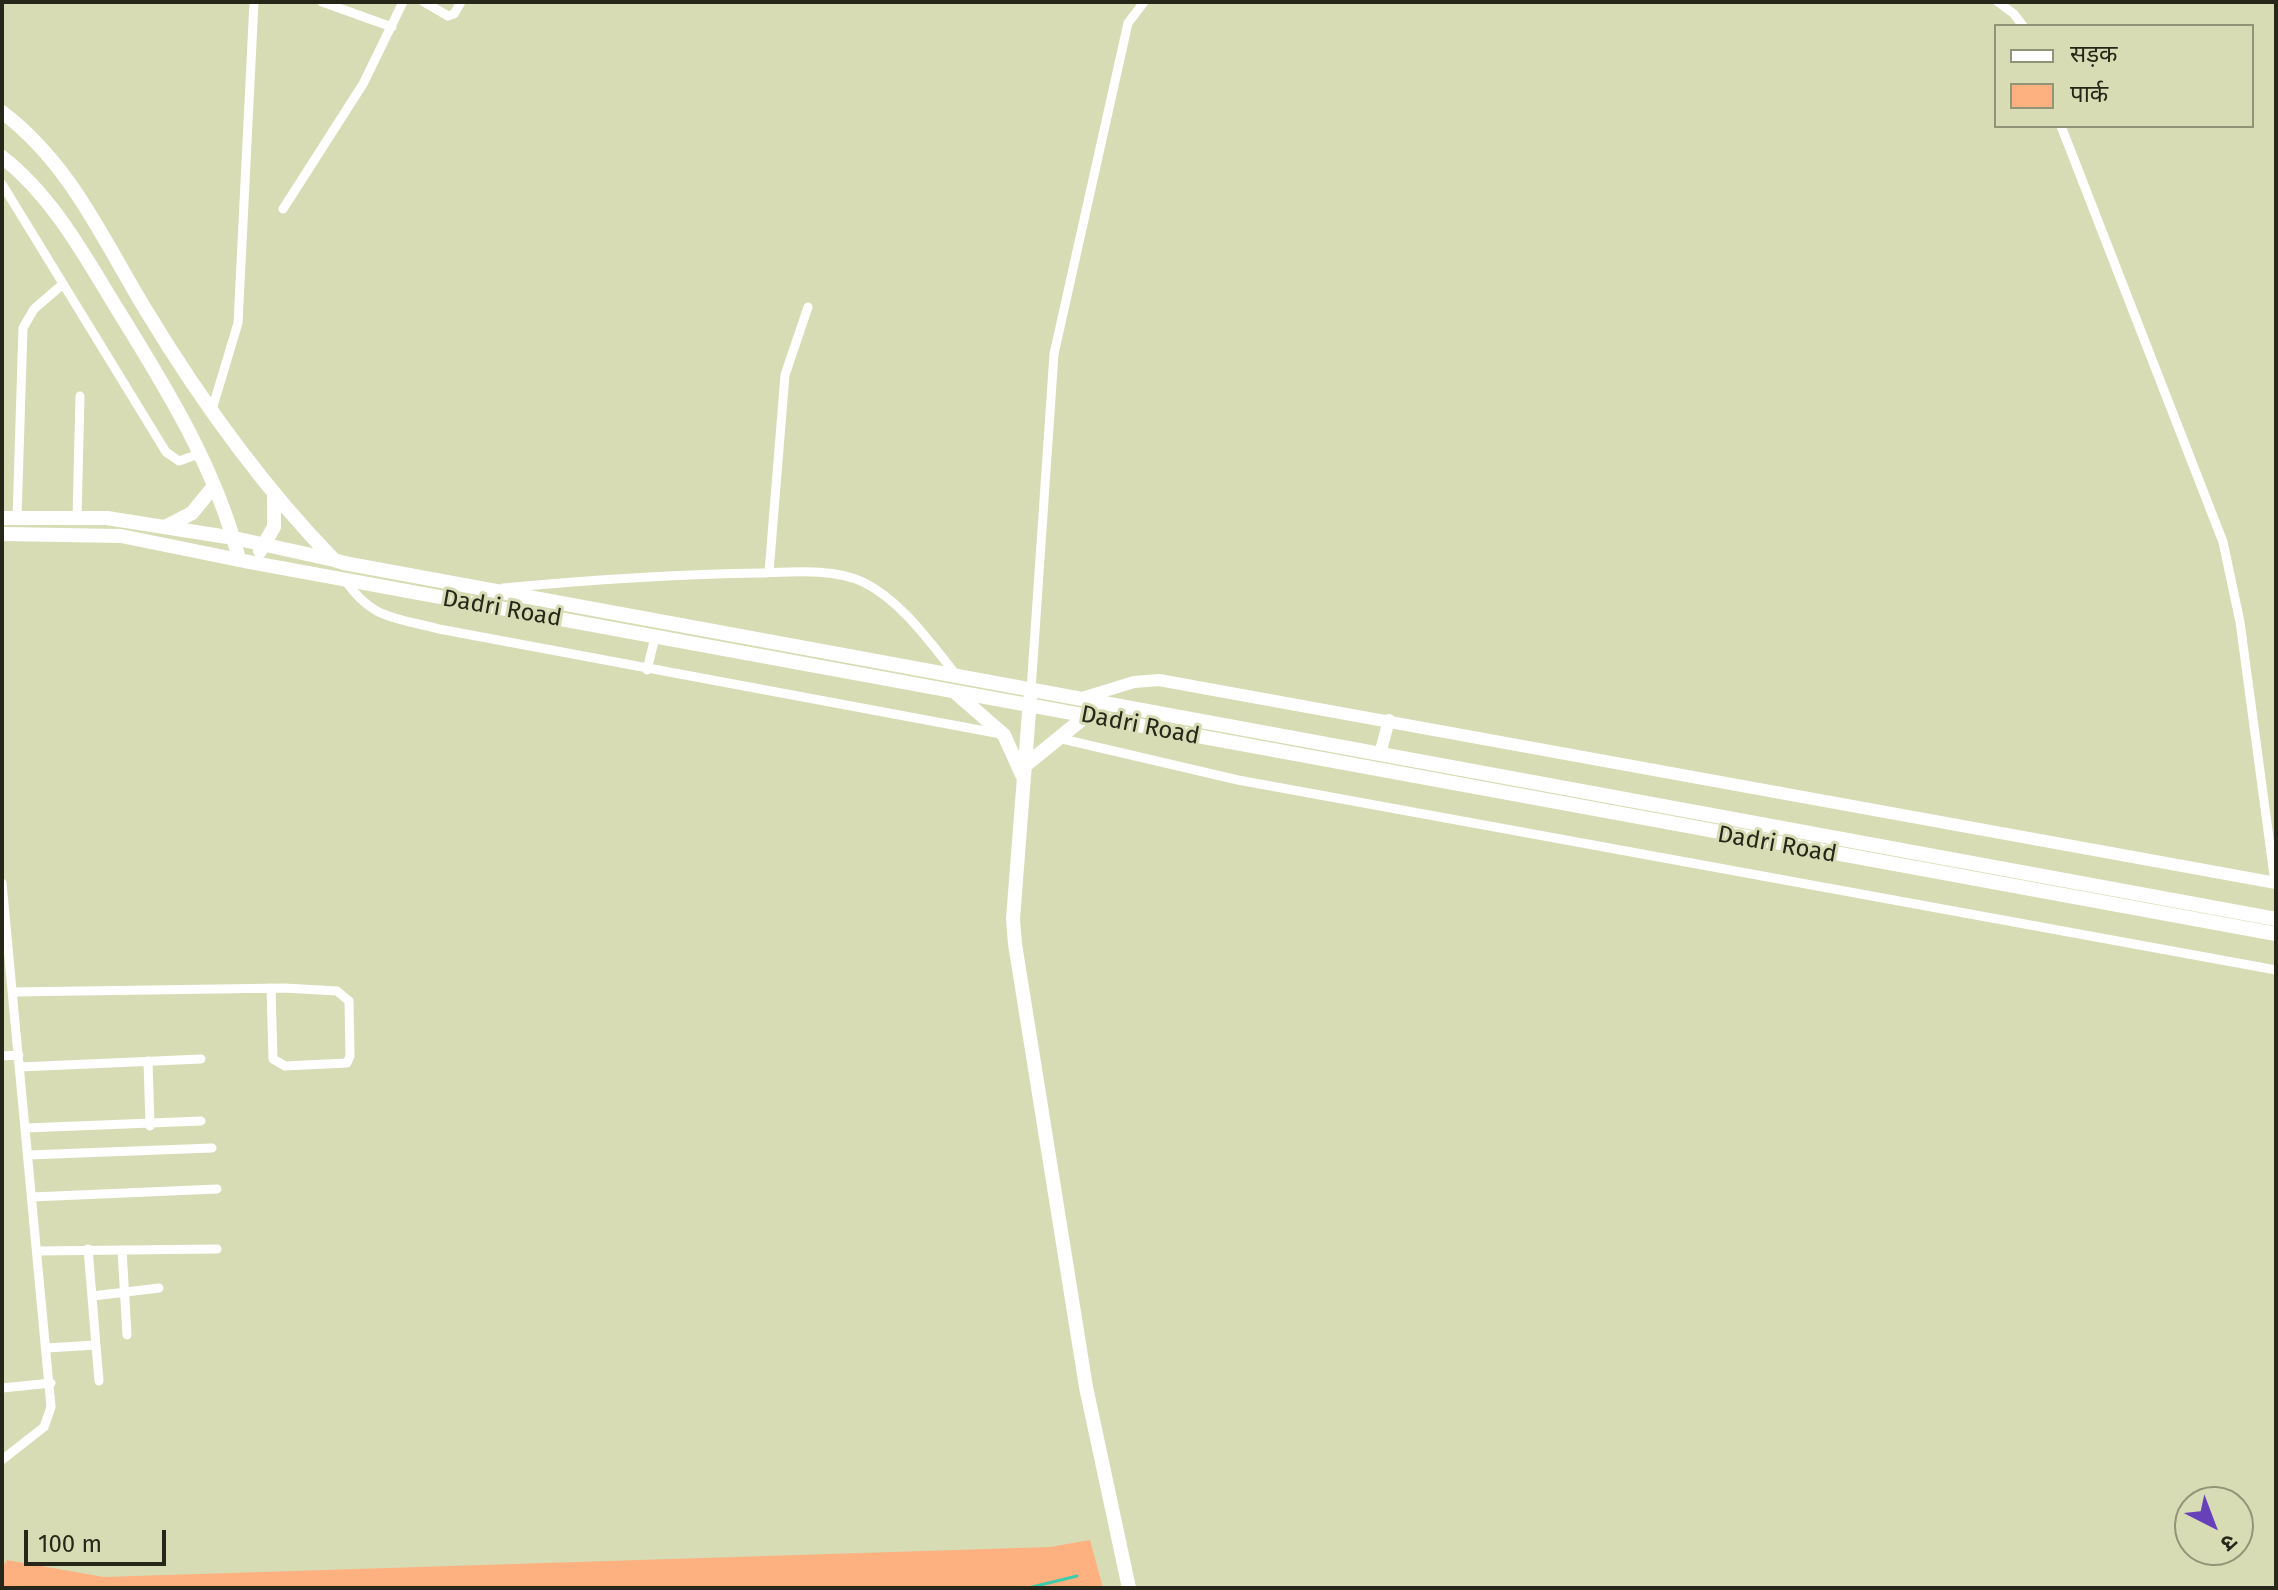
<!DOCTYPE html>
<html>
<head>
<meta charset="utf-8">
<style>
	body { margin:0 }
	#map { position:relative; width:2278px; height:1590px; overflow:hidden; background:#d8dcb5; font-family:"Fira Sans","Noto Sans Devanagari",sans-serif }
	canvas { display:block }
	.frame { position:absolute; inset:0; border:4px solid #262718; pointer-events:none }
	.legend { position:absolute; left:1994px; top:24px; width:260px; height:104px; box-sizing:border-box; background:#d8dcb5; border:2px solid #919476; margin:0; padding:10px 14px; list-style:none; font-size:24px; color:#262718 }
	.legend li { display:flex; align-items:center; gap:16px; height:40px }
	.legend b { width:40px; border:2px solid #919476 }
	.north { position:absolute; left:2174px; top:1486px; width:80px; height:80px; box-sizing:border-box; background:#d8dcb5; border:2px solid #919476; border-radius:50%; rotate:138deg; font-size:22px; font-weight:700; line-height:32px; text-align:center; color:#262718 }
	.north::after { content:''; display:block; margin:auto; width:28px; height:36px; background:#6641b9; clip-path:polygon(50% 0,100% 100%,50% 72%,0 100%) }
	.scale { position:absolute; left:24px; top:1530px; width:142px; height:36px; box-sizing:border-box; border:4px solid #262718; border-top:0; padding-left:10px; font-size:24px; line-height:28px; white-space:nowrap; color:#262718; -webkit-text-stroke:6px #d8dcb5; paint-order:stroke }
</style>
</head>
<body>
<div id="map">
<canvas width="2278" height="1590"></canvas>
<div class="frame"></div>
<ul class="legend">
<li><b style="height:10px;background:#fff"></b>सड़क</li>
<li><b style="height:22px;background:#fdb080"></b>पार्क</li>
</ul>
<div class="north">उ</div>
<div class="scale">100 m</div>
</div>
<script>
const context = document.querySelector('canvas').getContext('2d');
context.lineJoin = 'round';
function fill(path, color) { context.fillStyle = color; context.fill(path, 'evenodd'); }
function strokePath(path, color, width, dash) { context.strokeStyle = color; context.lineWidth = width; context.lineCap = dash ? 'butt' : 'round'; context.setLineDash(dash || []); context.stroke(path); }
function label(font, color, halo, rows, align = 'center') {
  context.font = font + ' "Fira Sans",sans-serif'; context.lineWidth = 6; context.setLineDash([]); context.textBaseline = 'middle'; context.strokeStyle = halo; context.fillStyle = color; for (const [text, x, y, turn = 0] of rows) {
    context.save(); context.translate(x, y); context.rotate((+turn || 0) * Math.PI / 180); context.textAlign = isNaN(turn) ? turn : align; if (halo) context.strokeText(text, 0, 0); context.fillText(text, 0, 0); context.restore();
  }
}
fill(new Path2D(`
	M 1090,1540 L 1103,1588 L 2,1588 L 2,1567 L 7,1560 L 104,1577 L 1050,1547 Z`), '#fdb080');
strokePath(new Path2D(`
	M 1028,1588 L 1077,1576`), '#3dcca9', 3);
strokePath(new Path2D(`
	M 322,2 L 392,27
	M 424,2 L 448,16 L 454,14 L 461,2
	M 1998,2 L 2014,14 L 2023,26
	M 2061,126 L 2223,542 L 2240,622 L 2275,883
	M 2,184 L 166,452 L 179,461 L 199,454
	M 283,209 L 363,84 L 403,2
	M 211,413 L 238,323 L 254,2
	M 17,518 L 23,328 L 34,309 L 63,284
	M 77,518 L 80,396
	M 769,572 L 785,375 L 808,307
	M 345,580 C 372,620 395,617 439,629 L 1001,734
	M 503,588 C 589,580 674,574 760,573 C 792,572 834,568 863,582 C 902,601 931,644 958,677
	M 647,670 L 655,637
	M 1031,690 L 1054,354 L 1128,23 L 1144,2
	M 1058,738 L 1238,780 L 2276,970
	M 2,883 L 51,1407 L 44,1427 L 2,1460
	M 13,992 L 284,988 L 337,991 L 349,1001 L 350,1056 L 347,1063 L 285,1066 L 273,1059 L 271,988
	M 2,1056 L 19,1055
	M 148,1061 L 150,1126
	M 20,1067 L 201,1059
	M 26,1128 L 201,1121
	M 28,1155 L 212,1148
	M 32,1197 L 217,1189
	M 88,1249 L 99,1381
	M 122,1250 L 127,1335
	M 38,1251 L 217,1249
	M 93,1296 L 159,1288
	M 47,1348 L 95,1345
	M 2,1388 L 51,1383`), '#fff', 9);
strokePath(new Path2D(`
	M 1082,698 L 1134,682 L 1159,680 L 2276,883
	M 1380,754 L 1389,720`), '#fff', 12);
strokePath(new Path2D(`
	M 2,112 C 71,164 103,240 147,312 C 201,401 261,485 334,560 L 344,563 L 2276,919
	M 2,157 C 52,196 83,253 116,307 C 165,386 216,468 239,559
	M 2,518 L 107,518 L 234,538 L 334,560
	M 167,526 L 192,513 L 214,486
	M 2,534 L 121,536 L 249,562 L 2276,934
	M 260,551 L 274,527 L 274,497
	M 957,694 L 1004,735 L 1022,775
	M 1030,699 L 1013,919 L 1015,944 L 1086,1387 L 1129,1588
	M 1027,764 L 1086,716`), '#fff', 14);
label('24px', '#262718', '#d8dcb5', [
	["Dadri Road",502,609,10],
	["Dadri Road",1140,726,11],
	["Dadri Road",1777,845,10]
]);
</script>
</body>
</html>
